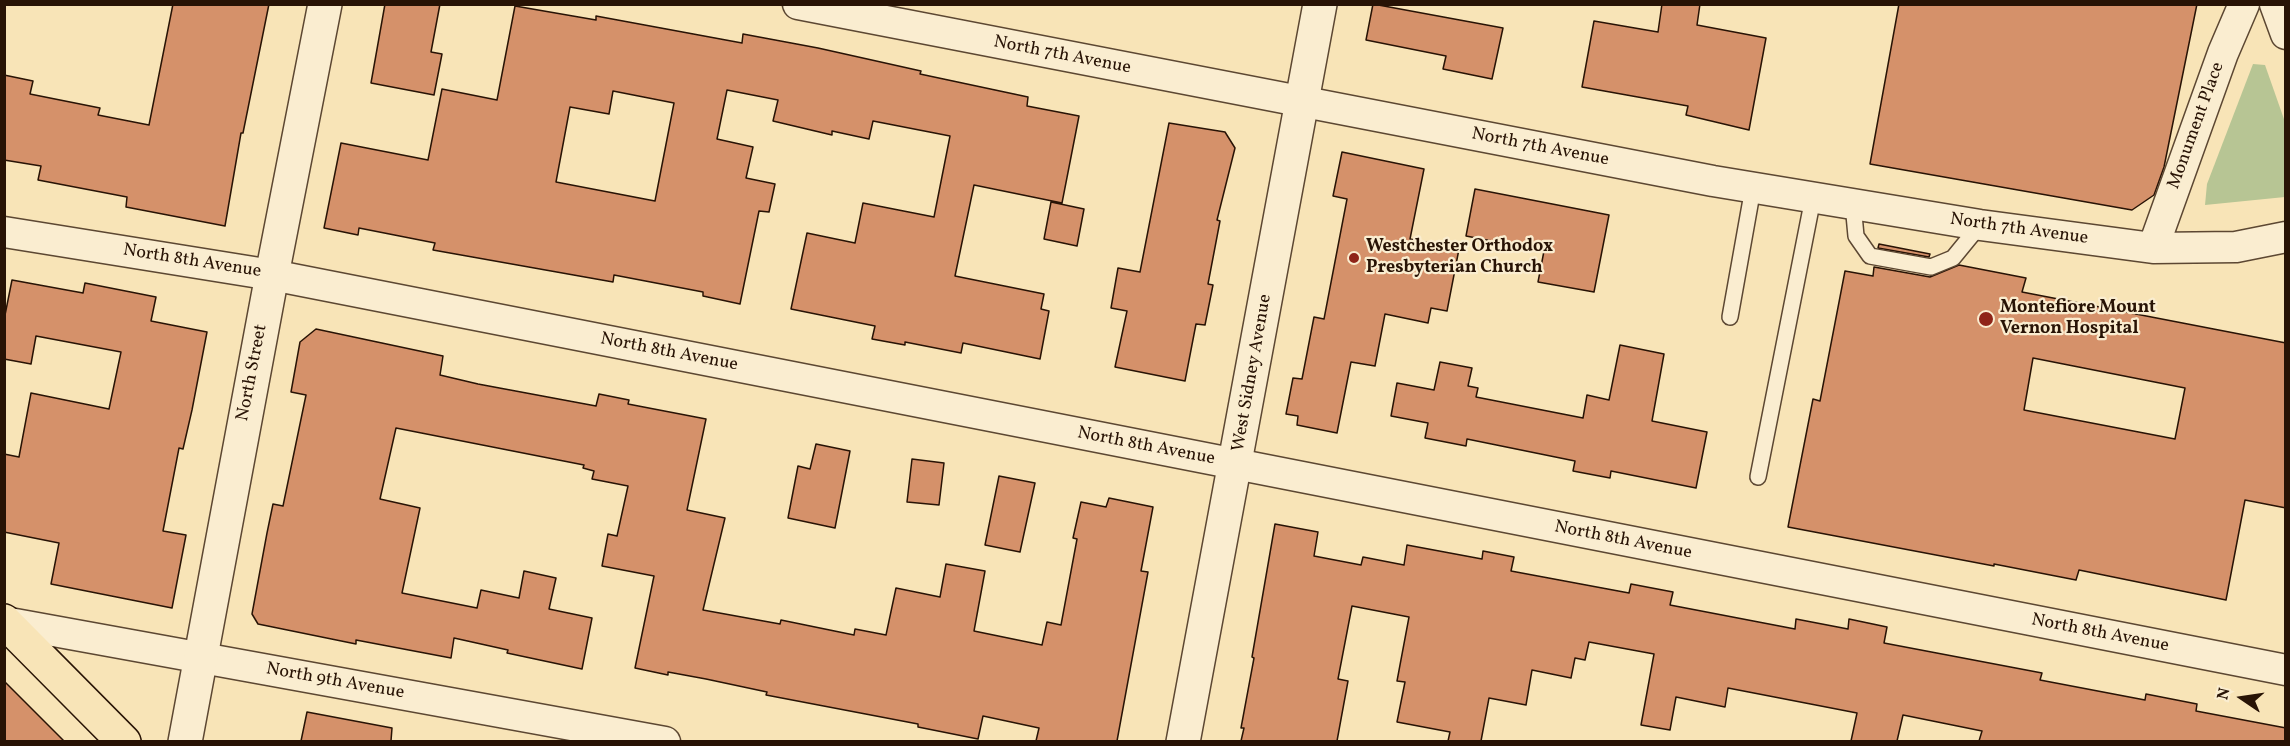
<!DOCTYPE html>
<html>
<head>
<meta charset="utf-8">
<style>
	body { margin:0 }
	#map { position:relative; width:2290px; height:746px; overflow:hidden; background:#f8e4b7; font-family:Vollkorn,serif }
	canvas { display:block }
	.frame { position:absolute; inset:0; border:6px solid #281305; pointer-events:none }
	.north { position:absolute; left:2212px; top:668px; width:60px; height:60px; -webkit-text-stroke:4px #faedd0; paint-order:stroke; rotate:283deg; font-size:16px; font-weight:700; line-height:24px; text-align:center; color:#281305 }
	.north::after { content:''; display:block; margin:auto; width:21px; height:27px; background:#281305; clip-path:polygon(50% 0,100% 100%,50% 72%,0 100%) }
</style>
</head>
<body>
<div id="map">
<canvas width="2290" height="746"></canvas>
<div class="frame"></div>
<div class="north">N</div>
</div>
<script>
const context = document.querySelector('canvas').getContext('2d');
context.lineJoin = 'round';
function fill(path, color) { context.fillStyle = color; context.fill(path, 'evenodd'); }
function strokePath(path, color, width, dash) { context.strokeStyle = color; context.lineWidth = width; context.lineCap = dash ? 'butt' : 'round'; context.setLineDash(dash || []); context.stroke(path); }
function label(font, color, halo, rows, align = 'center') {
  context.font = font + ' Vollkorn,serif'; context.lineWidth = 4.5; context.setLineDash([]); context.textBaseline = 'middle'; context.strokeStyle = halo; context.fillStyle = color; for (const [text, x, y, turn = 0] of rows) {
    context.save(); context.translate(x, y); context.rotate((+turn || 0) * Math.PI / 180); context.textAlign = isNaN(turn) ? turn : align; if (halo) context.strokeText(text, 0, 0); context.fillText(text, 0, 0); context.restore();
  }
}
fill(new Path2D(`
	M 2253,64 L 2265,65 L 2285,122 L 2285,197 L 2205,205 L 2207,184 Z`), '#b7c594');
const building = new Path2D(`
	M 173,4 L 269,4 L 243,133 L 241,133 L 225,226 L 126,207 L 127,197 L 38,180 L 41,166 L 4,160 L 4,75 L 33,81 L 30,94 L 100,108 L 98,115 L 149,125 Z
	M 385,4 L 440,4 L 431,52 L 442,54 L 434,95 L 371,83 Z
	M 1373,4 L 1503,28 L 1492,79 L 1443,69 L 1446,56 L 1366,40 Z
	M 1662,4 L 1700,4 L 1697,25 L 1766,38 L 1749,130 L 1686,115 L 1688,106 L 1582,87 L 1594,21 L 1658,32 Z
	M 1899,4 L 2197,4 L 2164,167 L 2154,195 L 2132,210 L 1870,164 Z
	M 515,6 L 596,20 L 596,16 L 742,43 L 743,34 L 818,48 L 921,71 L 920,74 L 1028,97 L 1027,106 L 1079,116 L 1062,203 L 974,185 L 955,276 L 1044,294 L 1041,309 L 1049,311 L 1040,359 L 963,343 L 961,353 L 905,342 L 905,345 L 872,339 L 875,326 L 791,309 L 807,233 L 855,243 L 863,203 L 934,217 L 950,136 L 873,121 L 869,139 L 832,131 L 832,135 L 773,121 L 778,100 L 727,90 L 717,139 L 753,147 L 746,178 L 775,184 L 769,212 L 759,211 L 740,304 L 703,296 L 703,292 L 614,275 L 613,282 L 433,250 L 435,243 L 359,228 L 358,235 L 324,228 L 341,143 L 428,160 L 442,89 L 497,100 ZM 613,91 L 674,103 L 655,201 L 556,182 L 570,107 L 609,114 Z
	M 1169,123 L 1225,132 L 1235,148 L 1217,220 L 1220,221 L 1208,284 L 1213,285 L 1205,325 L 1196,324 L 1185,381 L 1115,367 L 1127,311 L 1111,308 L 1118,268 L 1140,272 Z
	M 1342,152 L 1424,169 L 1410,239 L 1459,249 L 1447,311 L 1431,308 L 1428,323 L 1385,314 L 1375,366 L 1351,362 L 1337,433 L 1297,425 L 1298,416 L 1286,414 L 1293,378 L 1302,379 L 1314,317 L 1324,319 L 1347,199 L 1333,196 Z
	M 1475,189 L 1609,215 L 1594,292 L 1538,282 L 1544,251 L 1466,236 Z
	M 1051,202 L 1084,209 L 1077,246 L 1044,239 Z
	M 1879,244 L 1930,254 L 1929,257 L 1878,248 Z
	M 1959,265 L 2026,278 L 2022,292 L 2286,343 L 2286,508 L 2245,500 L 2226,600 L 2079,570 L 2076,580 L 1994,564 L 1994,566 L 1788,527 L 1813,399 L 1820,401 L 1845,271 L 1873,276 L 1874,267 L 1930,277 ZM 2033,358 L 2185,388 L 2175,439 L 2024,410 Z
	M 12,280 L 83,293 L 85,283 L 156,297 L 151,321 L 207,332 L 192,410 L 183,449 L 179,448 L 163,531 L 186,535 L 172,608 L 51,584 L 59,543 L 4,532 L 4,454 L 19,457 L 31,393 L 109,409 L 121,352 L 36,336 L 31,364 L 4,359 L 4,320 Z
	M 316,329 L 443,356 L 440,375 L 478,384 L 596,406 L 599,394 L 629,400 L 628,404 L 706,419 L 687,510 L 725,518 L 703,610 L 780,624 L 781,620 L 854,635 L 855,629 L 886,635 L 896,588 L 940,597 L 946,564 L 985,571 L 974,631 L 1042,645 L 1047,622 L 1061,625 L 1077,539 L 1073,538 L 1081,502 L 1106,507 L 1109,498 L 1153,507 L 1141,571 L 1148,572 L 1117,741 L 1036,741 L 1039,728 L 983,716 L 978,739 L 918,727 L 918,724 L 766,695 L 767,692 L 706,679 L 668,672 L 668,675 L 635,668 L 654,576 L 602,566 L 608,534 L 617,536 L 628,486 L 592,479 L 594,471 L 583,468 L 584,465 L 396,428 L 380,499 L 420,508 L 402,593 L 477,608 L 481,590 L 519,598 L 524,571 L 556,578 L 549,609 L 592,618 L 582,669 L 507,653 L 508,650 L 454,638 L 451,658 L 356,640 L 356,644 L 258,624 L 252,614 L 267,533 L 273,504 L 283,506 L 306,395 L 291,392 L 300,342 Z
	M 1620,345 L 1664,354 L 1652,421 L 1707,432 L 1696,488 L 1611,471 L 1610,478 L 1573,471 L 1575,461 L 1467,439 L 1466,446 L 1425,438 L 1428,423 L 1391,416 L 1397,383 L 1434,390 L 1440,362 L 1472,368 L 1468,386 L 1478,388 L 1476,397 L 1583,418 L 1587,395 L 1609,400 Z
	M 816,444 L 850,451 L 835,528 L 788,518 L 798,466 L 810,469 Z
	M 912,459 L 944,463 L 939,505 L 907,502 Z
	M 999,476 L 1035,483 L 1020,552 L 985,545 Z
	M 1275,524 L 1318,532 L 1314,556 L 1361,565 L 1363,557 L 1404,565 L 1407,545 L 1482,559 L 1483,551 L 1514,557 L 1511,571 L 1629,593 L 1631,584 L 1673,592 L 1670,605 L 1795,629 L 1796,619 L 1848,629 L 1849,619 L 1887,627 L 1884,643 L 2042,673 L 2040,680 L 2145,700 L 2146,694 L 2197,704 L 2196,711 L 2286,728 L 2286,741 L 1979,741 L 1982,731 L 1903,715 L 1897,741 L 1851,741 L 1857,713 L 1728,688 L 1725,707 L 1676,697 L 1670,730 L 1641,725 L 1654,654 L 1589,642 L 1585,660 L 1575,658 L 1571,678 L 1532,670 L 1526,705 L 1489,698 L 1481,741 L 1448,741 L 1450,732 L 1397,722 L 1405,682 L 1397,681 L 1409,617 L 1352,606 L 1338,679 L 1348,681 L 1337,741 L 1241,741 L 1244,728 L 1241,728 L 1254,658 L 1252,657 Z
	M 4,681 L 64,741 L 4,741 Z
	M 307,712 L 392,728 L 391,741 L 301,741 Z`);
fill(building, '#d5916a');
strokePath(building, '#281305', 1.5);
const service = new Path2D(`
	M 1853,204 L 1856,236 L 1870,256 L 1931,267 L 1953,258 L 1980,225
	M 1730,317 L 1753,188
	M 1758,477 L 1813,198`);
const minor = new Path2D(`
	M 798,4 L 1713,181 L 1980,225 L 2153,248 L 2236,247 L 2286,237
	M 2275,4 L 2286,34
	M 4,232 L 272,275 L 2286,670
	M 2153,248 L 2223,53 L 2244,4
	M 4,622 L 665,742`);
const tertiary = new Path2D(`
	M 185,742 L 272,275 L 325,4
	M 1183,742 L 1320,4`);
const primary = new Path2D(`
	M 4,621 L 124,742`);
strokePath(service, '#5c4732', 18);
strokePath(minor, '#5c4732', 33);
strokePath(tertiary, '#5c4732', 36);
strokePath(primary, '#281305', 36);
strokePath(service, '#faedd0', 15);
strokePath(minor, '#faedd0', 30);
strokePath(tertiary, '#faedd0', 33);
strokePath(primary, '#f8e4b7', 33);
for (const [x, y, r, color] of [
	[1354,258,6,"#8f2418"],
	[1986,319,8,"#8f2418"]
]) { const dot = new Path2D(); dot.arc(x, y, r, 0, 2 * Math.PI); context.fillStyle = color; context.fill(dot); strokePath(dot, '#faedd0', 2); }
label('18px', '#281305', '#faedd0', [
	["North 7th Avenue",1062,56,11],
	["Monument Place",2197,126,-70],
	["North 7th Avenue",1540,148,11],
	["North 7th Avenue",2019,230,8],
	["North 8th Avenue",192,262,9],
	["North 8th Avenue",669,353,11],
	["North Street",253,373,-79],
	["West Sidney Avenue",1253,373,-80],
	["North 8th Avenue",1146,447,11],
	["North 8th Avenue",1623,541,11],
	["North 8th Avenue",2100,634,11],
	["North 9th Avenue",335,682,10]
]);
label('bold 18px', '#281305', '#faedd0', [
	["Westchester Orthodox",1366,248],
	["Presbyterian Church",1366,269],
	["Montefiore Mount",2000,309],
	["Vernon Hospital",2000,330]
], 'left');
</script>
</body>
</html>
